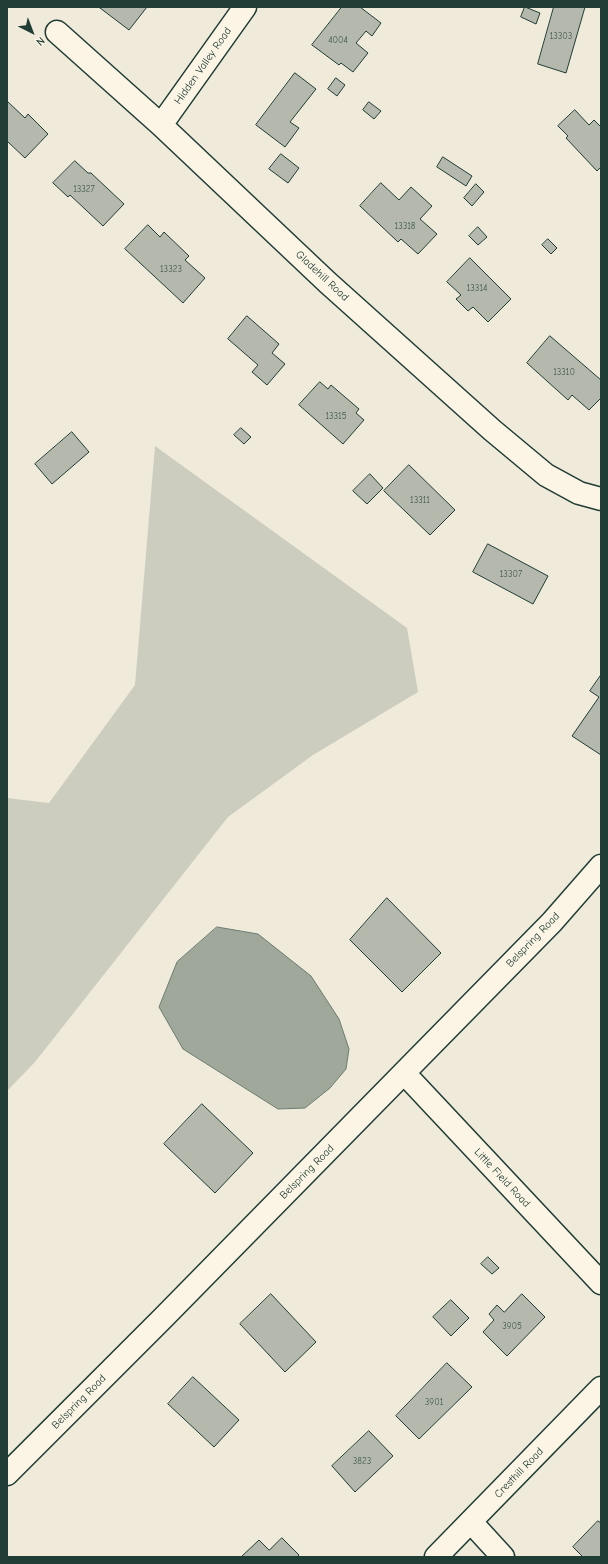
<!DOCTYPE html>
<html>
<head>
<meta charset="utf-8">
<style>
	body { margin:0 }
	#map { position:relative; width:608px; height:1564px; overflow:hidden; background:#efeada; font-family:"Comic Neue",sans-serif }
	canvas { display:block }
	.frame { position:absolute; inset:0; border:8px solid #1f3d34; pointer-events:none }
	.north { position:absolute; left:12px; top:12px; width:40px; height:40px; -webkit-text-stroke:3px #fcf5e5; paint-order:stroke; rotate:138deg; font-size:11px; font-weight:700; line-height:16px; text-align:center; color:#1f3d34 }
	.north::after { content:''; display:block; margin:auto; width:14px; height:18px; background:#1f3d34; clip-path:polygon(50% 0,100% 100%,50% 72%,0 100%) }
</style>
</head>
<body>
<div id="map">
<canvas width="608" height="1564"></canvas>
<div class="frame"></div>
<div class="north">N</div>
</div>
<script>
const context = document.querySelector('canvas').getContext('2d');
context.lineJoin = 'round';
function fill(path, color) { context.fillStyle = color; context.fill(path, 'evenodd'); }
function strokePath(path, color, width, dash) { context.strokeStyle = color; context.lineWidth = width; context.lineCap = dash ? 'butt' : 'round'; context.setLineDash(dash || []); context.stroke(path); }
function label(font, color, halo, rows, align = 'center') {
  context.font = font + ' "Comic Neue",sans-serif'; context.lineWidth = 3.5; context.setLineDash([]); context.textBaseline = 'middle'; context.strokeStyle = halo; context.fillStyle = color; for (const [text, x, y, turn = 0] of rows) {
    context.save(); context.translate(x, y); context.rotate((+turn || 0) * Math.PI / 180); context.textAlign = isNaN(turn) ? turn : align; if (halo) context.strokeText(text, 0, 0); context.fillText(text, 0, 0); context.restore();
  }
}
fill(new Path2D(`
	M 155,446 L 407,628 L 418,692 L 313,755 L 228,817 L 35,1062 L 7,1091 L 7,798 L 49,803 L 135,685 Z`), '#cccdbf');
const water = new Path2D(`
	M 217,927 L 258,934 L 311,976 L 339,1019 L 349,1049 L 346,1069 L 330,1088 L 305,1108 L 278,1109 L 183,1049 L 159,1007 L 177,962 Z`);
fill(water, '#9fa89a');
strokePath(water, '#6c7d71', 1);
const building = new Path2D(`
	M 101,7 L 147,7 L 129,30 L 100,8 Z
	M 342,7 L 360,7 L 381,23 L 372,36 L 366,31 L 356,43 L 368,53 L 353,72 L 341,63 L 339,65 L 312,45 Z
	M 525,7 L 540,13 L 536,24 L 521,17 Z
	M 554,7 L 585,7 L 566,73 L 538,64 Z
	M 295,73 L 316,89 L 290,122 L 299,128 L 285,147 L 256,125 Z
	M 336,78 L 345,85 L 337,96 L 328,89 Z
	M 7,101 L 25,118 L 28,114 L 48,134 L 25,158 L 7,141 Z
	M 369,102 L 381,111 L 374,119 L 363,110 Z
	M 575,110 L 589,125 L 594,120 L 601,127 L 601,167 L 597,171 L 566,138 L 568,136 L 558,126 Z
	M 281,154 L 299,168 L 288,183 L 269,169 Z
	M 443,157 L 472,176 L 466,186 L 437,167 Z
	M 75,161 L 88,173 L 91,173 L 124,204 L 103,226 L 70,195 L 68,197 L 53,183 Z
	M 381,183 L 399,200 L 411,187 L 432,206 L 420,219 L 437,234 L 418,254 L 401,239 L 398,242 L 360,206 Z
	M 476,184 L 484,192 L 472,206 L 464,198 Z
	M 148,225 L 160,237 L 164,232 L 189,256 L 185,260 L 205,278 L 183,303 L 125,249 Z
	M 478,227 L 487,237 L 478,245 L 469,236 Z
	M 548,239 L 557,248 L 551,254 L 542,245 Z
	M 470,258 L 511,299 L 488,322 L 473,307 L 468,311 L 456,299 L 461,295 L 447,282 Z
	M 247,316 L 279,344 L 272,353 L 285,364 L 267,385 L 252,372 L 258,365 L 228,339 Z
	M 550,336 L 601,380 L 601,398 L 589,410 L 572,395 L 568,400 L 527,363 Z
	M 320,382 L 328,389 L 331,385 L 359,409 L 356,413 L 364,420 L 343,444 L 299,405 Z
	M 241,428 L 251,437 L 244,444 L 234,435 Z
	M 72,432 L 89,452 L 52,484 L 35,464 Z
	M 409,465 L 455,510 L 430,535 L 384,491 Z
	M 370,474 L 383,488 L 367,504 L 353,491 Z
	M 488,544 L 548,576 L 533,604 L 473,572 Z
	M 601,675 L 601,755 L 572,736 L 599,697 L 590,691 Z
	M 387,898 L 441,953 L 402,992 L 350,940 Z
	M 202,1104 L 253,1153 L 215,1193 L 164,1144 Z
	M 488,1257 L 499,1268 L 492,1274 L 481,1264 Z
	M 271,1294 L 316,1342 L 285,1372 L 240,1324 Z
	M 522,1294 L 545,1317 L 507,1356 L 483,1332 L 494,1320 L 489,1314 L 497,1305 L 504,1312 Z
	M 451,1300 L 469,1318 L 451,1336 L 433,1317 Z
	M 447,1363 L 472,1387 L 419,1439 L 396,1416 Z
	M 193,1377 L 239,1420 L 214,1447 L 168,1404 Z
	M 369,1431 L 393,1456 L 355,1492 L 332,1466 Z
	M 598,1521 L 601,1523 L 601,1557 L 583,1557 L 573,1547 Z
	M 282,1538 L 299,1555 L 297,1557 L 241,1557 L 259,1540 L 269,1550 Z`);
fill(building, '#b5b9ad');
strokePath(building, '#1f3d34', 1);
const minor = new Path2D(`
	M 57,32 L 161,125 L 327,282 L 492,430 L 546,475 L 579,493 L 601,499
	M 161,125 L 245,7
	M 404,1073 L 601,1283
	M 7,1474 L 163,1318 L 552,922 L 601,866
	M 471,1522 L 503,1557
	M 436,1557 L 601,1388`);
strokePath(minor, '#1f3d34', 25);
strokePath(minor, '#fcf5e5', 22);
label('9px', '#445c52', null, [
	["13303",561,36],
	["4004",338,40],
	["13327",84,189],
	["13318",405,226],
	["13323",171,269],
	["13314",477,288],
	["13310",564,372],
	["13315",336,416],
	["13311",420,500],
	["13307",511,574],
	["3905",512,1326],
	["3901",434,1402],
	["3823",362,1461]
]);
label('11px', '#1f3d34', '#fcf5e5', [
	["Hidden Valley Road",203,66,-55],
	["Gladehill Road",322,276,43],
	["Belspring Road",533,940,-46],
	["Belspring Road",307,1172,-45],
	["Little Field Road",502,1178,47],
	["Belspring Road",79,1402,-45],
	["Cresthill Road",519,1473,-46]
]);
</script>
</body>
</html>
